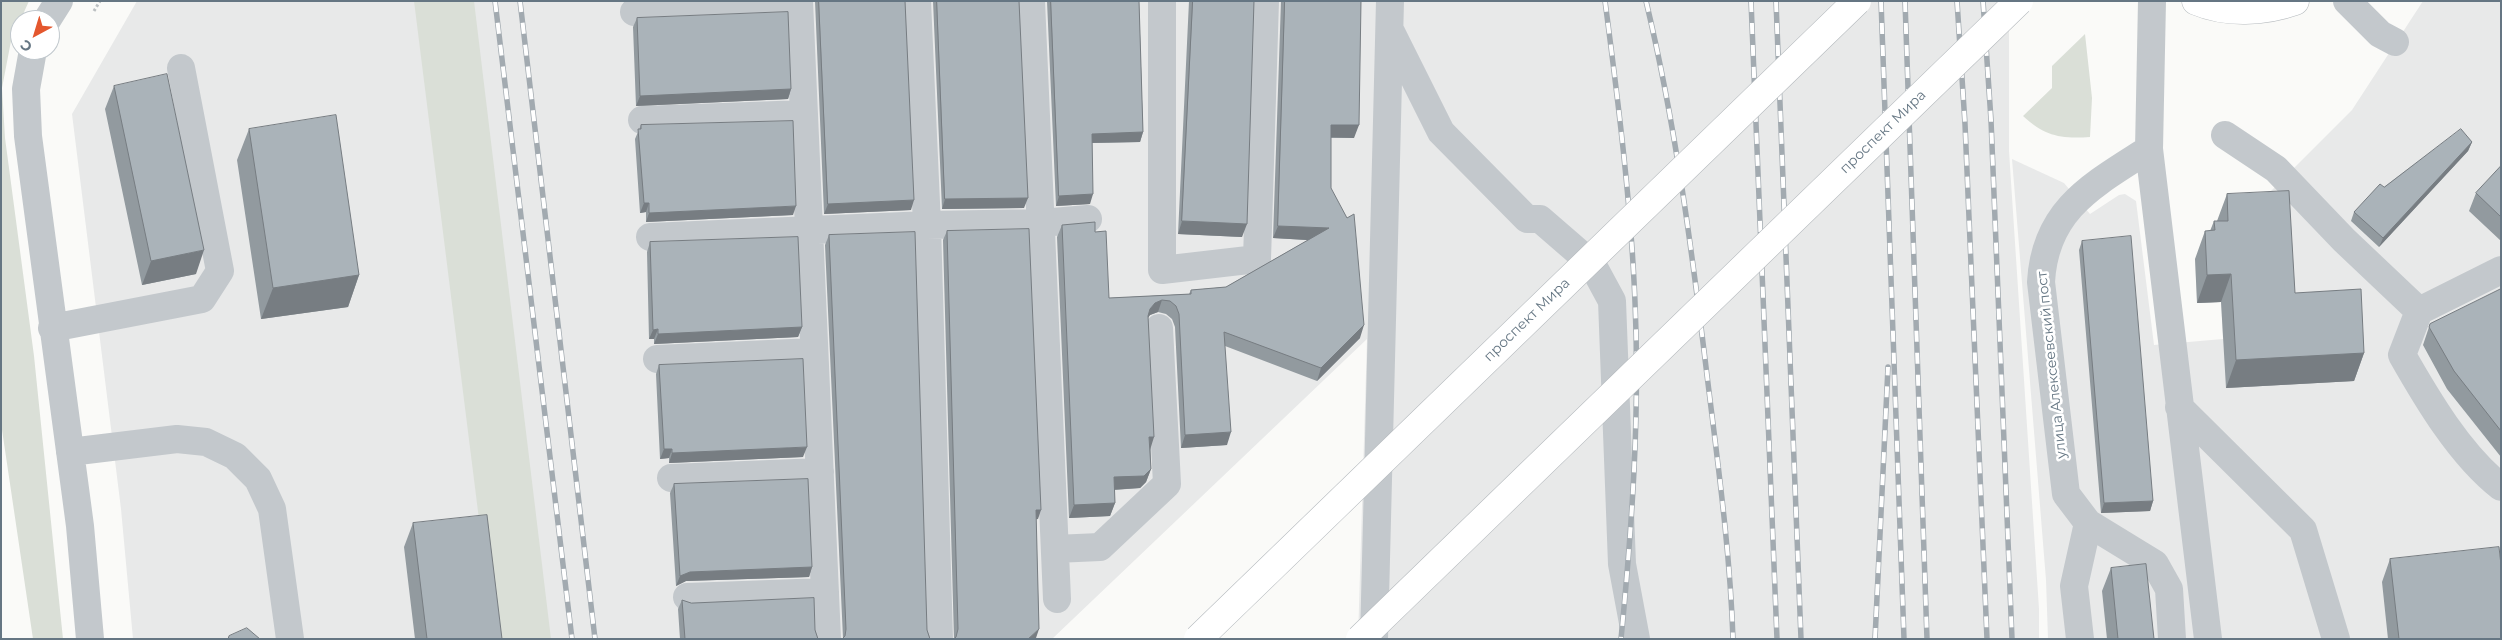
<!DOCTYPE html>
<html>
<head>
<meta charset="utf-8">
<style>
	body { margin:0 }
	#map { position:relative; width:2502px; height:640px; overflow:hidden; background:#fafaf8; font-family:Montserrat,sans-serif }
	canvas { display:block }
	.frame { position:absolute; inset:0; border:2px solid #657683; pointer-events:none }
	.north { position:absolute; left:10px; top:10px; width:50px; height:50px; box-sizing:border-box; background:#fff; border:1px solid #c1c8cd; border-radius:50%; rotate:219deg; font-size:14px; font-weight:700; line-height:20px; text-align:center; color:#657683 }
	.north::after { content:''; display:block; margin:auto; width:18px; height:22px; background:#e4572e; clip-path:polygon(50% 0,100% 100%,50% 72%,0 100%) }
</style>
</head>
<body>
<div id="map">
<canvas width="2502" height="640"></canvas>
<div class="frame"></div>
<div class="north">С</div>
</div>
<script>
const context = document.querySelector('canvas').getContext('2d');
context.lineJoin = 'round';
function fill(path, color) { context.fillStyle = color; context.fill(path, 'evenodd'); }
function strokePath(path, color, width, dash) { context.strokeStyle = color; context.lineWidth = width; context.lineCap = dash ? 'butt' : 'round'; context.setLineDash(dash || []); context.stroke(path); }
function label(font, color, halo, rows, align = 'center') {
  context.font = font + ' Montserrat,sans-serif'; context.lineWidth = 5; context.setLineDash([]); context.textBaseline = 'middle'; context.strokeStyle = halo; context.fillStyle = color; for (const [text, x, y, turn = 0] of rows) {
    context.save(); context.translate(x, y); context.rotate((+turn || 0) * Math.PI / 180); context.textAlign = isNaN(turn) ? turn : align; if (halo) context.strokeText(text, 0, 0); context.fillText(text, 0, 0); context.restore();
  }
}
fill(new Path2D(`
	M 137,1 L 2009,1 L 2009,151 L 2039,609 L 2039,639 L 1358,639 L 1367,339 L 1052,639 L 133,639 L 121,509 L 72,114 Z
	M 2423,1 L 2501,1 L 2501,639 L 2048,639 L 2046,580 L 2012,159 L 2064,183 L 2090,214 L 2119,195 L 2125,194 L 2136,201 L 2154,345 L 2223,339 L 2221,302 L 2197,303 L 2195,259 L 2204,258 L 2352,110 Z`), '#e8e9e9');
fill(new Path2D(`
	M 1,1 L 29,1 L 11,41 L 2,88 L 5,138 L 34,356 L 63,639 L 33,639 L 1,423 Z
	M 414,1 L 474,1 L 551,639 L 494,639 Z
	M 2085,34 L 2092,98 L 2090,137 C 2060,139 2045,136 2023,116 L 2052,88 L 2052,66 Z`), '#dadfd7');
const major = new Path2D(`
	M 2196,1 C 2227,14 2264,12 2295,1`);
strokePath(major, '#b5babe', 29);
strokePath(new Path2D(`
	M 94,11 L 100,1`), '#bbbfc2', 3, [2.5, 2.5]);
strokePath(new Path2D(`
	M 799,1 L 827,639
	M 917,1 L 927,225 L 939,639
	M 1031,1 L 1057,599
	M 1162,1 L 1162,270 L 1257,259 L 1265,1
	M 2152,1 L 2149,149 L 2208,639
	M 2347,1 L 2380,34 L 2395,42
	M 634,12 L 799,5
	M 47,20 L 59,1
	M 1391,32 L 1441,132 L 1527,219 L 1540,219 L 1592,264 L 1612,301 L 1622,564 L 1636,639
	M 33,50 L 26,89 L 28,136 L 80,526 L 90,639
	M 642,120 L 804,114
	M 2225,135 L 2276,169 L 2344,240 L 2419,311
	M 2149,149 C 2093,185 2045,209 2041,282 L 2066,494 L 2088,523 L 2155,564 L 2169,589 L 2172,639
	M 650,237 L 927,225 L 1041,223 L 1088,219
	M 2501,270 L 2419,311 L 2402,355 C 2427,399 2460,455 2501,487
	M 52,328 L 202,299 L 220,271 L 181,68
	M 657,359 L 814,352
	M 2179,407 L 2303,530 L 2336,639
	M 70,452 L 177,439 L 206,442 L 235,456 L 258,479 L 272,509 L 290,639
	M 671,478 L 820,472
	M 1055,549 L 1100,547 L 1167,484 L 1159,328
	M 687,597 L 825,592
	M 1374,639 L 1390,1
	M 2080,639 L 2074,586 L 2088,523`), '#c3c8cc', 28);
strokePath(major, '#fff', 28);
const rail = new Path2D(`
	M 495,1 L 572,639
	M 520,1 L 595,639
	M 1605,1 C 1618,100 1631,203 1635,302 C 1640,414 1632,527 1621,639
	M 1646,1 C 1675,122 1691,244 1706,367 C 1717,458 1730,548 1733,639
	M 1751,1 L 1777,639
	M 1776,1 L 1801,639
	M 1881,1 L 1904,639
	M 1905,1 L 1927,639
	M 1957,1 L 1965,124 L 1987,639
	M 1983,1 L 1991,120 L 2012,639
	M 1875,639 L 1888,367`);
strokePath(rail, '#a2aab0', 5.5);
strokePath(rail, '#fff', 4, [11]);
const majorBridge = new Path2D(`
	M 1198,639 L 1857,1
	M 1360,639 L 2019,1`);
strokePath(majorBridge, '#b5babe', 29, []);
strokePath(majorBridge, '#fff', 28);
fill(new Path2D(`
	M 815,1 L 905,1 L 911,210 L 824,214 Z
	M 933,1 L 1019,1 L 1024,208 L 942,209 Z
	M 1047,1 L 1139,1 L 1143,132 L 1140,142 L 1092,143 L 1090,204 L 1056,206 Z
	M 1189,1 L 1254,1 L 1242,237 L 1178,234 Z
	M 1281,1 L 1361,1 L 1354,138 L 1331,138 L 1331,188 L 1360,338 L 1317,381 L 1225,346 L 1227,445 L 1181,448 L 1175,327 L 1172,319 L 1166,314 L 1158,312 L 1150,315 L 1148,318 L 1151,469 L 1146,482 L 1140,488 L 1114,490 L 1115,503 L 1110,516 L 1069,518 L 1057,237 L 1062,225 L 1095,232 L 1109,298 L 1189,294 L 1191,290 L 1226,287 L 1308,240 L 1273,238 Z
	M 637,18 L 791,89 L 788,99 L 636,106 L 633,27 Z
	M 114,86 L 196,274 L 142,285 L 105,109 Z
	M 641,125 L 793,215 L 646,222 L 646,212 L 640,213 L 635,139 Z
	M 249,129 L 359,275 L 348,307 L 261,319 L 237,160 Z
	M 2472,142 L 2468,151 L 2379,247 L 2351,221 L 2354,212 L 2384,187 Z
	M 2501,166 L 2501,241 L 2469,211 L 2476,193 Z
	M 2227,194 L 2295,293 L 2364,353 L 2354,381 L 2226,388 L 2221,302 L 2197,303 L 2195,259 L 2205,231 L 2210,231 L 2214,221 L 2217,221 Z
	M 947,231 L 1038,519 L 1036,519 L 1039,629 L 954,639 L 943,240 Z
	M 829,235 L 927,630 L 930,638 L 843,638 L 825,245 Z
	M 2082,241 L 2153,501 L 2150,511 L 2101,513 L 2079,250 Z
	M 650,242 L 802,327 L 798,337 L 654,344 L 654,339 L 649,339 L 647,252 Z
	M 2501,289 L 2501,457 L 2447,389 L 2423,345 L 2430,324 Z
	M 659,365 L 803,457 L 669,463 L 669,458 L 660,459 L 656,374 Z
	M 674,484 L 812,567 L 809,577 L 686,581 L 676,586 L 670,493 Z
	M 413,523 L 502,639 L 415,639 L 404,547 Z
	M 2390,559 L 2501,639 L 2388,639 L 2382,582 Z
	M 2111,568 L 2154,639 L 2107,639 L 2102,591 Z
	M 682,600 L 691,603 L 815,630 L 818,639 L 680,639 L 678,609 Z`), '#929a9f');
fill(new Path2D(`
	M 791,89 L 788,99 L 636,106 L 640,96 Z
	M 1331,125 L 1359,125 L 1354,138 L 1326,137 Z
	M 1143,132 L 1140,142 L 1088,143 L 1092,134 Z
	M 2472,142 L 2468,151 L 2379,247 L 2383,238 Z
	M 1093,194 L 1090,204 L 1056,206 L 1059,196 Z
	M 1028,198 L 1024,208 L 942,209 L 945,199 Z
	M 914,200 L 911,210 L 824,214 L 828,204 Z
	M 644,203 L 649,203 L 646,212 L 640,213 Z
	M 796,206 L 793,215 L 646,222 L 649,213 Z
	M 1182,221 L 1247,224 L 1242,237 L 1178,234 Z
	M 1278,226 L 1329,228 L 1324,241 L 1273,238 Z
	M 204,250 L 196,274 L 142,285 L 151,261 Z
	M 2231,274 L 2221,302 L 2197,303 L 2207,275 Z
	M 359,275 L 348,307 L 261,319 L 273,288 Z
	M 1162,300 L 1158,312 L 1150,315 L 1145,321 L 1150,309 L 1155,303 Z
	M 1364,325 L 1360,338 L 1317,381 L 1321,368 Z
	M 802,327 L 798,337 L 654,344 L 658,334 Z
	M 658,329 L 654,339 L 649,339 L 653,330 Z
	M 2364,353 L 2354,381 L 2226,388 L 2236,360 Z
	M 1231,432 L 1227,445 L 1181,448 L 1185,435 Z
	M 1149,437 L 1154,437 L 1150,450 Z
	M 807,447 L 803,457 L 669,463 L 672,453 Z
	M 664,449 L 672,449 L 669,458 L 660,459 Z
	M 1151,469 L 1146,482 L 1140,488 L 1109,490 L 1114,477 Z
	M 2153,501 L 2150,511 L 2101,513 L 2104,503 Z
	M 1115,503 L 1110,516 L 1069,518 L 1074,505 Z
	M 1036,510 L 1041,510 L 1038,519 L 1032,520 Z
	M 812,567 L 809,577 L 686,581 L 676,586 L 680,576 L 690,572 Z
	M 1039,629 L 1036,638 L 1028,639 Z`), '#777d82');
const building = new Path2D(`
	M 819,1 L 905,1 L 914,200 L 828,204 Z
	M 937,1 L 1019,1 L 1028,198 L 945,199 Z
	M 1051,1 L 1139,1 L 1143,132 L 1092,134 L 1093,194 L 1059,196 Z
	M 1193,1 L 1254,1 L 1247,224 L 1182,221 Z
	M 1285,1 L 1361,1 L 1359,125 L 1331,125 L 1331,188 L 1347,218 L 1354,214 L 1364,325 L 1321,368 L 1224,332 L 1231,432 L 1185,435 L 1179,314 L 1176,306 L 1170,301 L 1162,300 L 1155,303 L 1150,309 L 1148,316 L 1154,437 L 1149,437 L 1151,469 L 1144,476 L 1114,477 L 1115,503 L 1074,505 L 1062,225 L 1095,222 L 1095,232 L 1106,231 L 1109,298 L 1191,294 L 1191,290 L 1226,287 L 1329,228 L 1278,226 Z
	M 788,12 L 791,89 L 640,96 L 637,18 Z
	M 167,74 L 204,250 L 151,261 L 114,86 Z
	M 336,115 L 359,275 L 273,288 L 249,129 Z
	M 793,121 L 796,206 L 649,213 L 649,203 L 644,203 L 638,129 L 641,129 L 641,125 Z
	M 2461,129 L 2472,142 L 2383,238 L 2354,212 L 2380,184 L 2384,187 Z
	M 2501,166 L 2501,217 L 2476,193 Z
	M 2289,191 L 2295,293 L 2361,289 L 2364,353 L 2236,360 L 2231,274 L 2207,275 L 2205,231 L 2215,230 L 2214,221 L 2228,221 L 2227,194 Z
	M 1029,229 L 1041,510 L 1036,510 L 1039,629 L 1028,639 L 954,639 L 956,637 L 958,629 L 947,231 Z
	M 915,232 L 927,630 L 930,639 L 842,639 L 845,636 L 846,629 L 829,235 Z
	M 2131,236 L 2153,501 L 2104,503 L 2082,241 Z
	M 798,237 L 802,327 L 658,334 L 658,329 L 653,330 L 650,242 Z
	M 2501,289 L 2501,431 L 2454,371 L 2429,327 L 2430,324 Z
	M 803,359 L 807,447 L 672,453 L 672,449 L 664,449 L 659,365 Z
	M 808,479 L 812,567 L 690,572 L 680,576 L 674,484 Z
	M 487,515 L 502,639 L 427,639 L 413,523 Z
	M 2499,547 L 2501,565 L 2501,639 L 2399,639 L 2390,559 Z
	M 2146,564 L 2154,639 L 2118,639 L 2111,568 Z
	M 814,598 L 815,630 L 818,639 L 685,639 L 682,600 L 691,603 Z
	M 247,628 L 260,639 L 228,639 L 229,636 Z`);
fill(building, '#aab3b9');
strokePath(building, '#777d82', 1);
label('14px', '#657683', '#fff', [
	["проспект Мира",1883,132,-44],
	["проспект Мира",1527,320,-44],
	["улица Алексеевский пост",2052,365,-96]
]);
</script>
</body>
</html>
